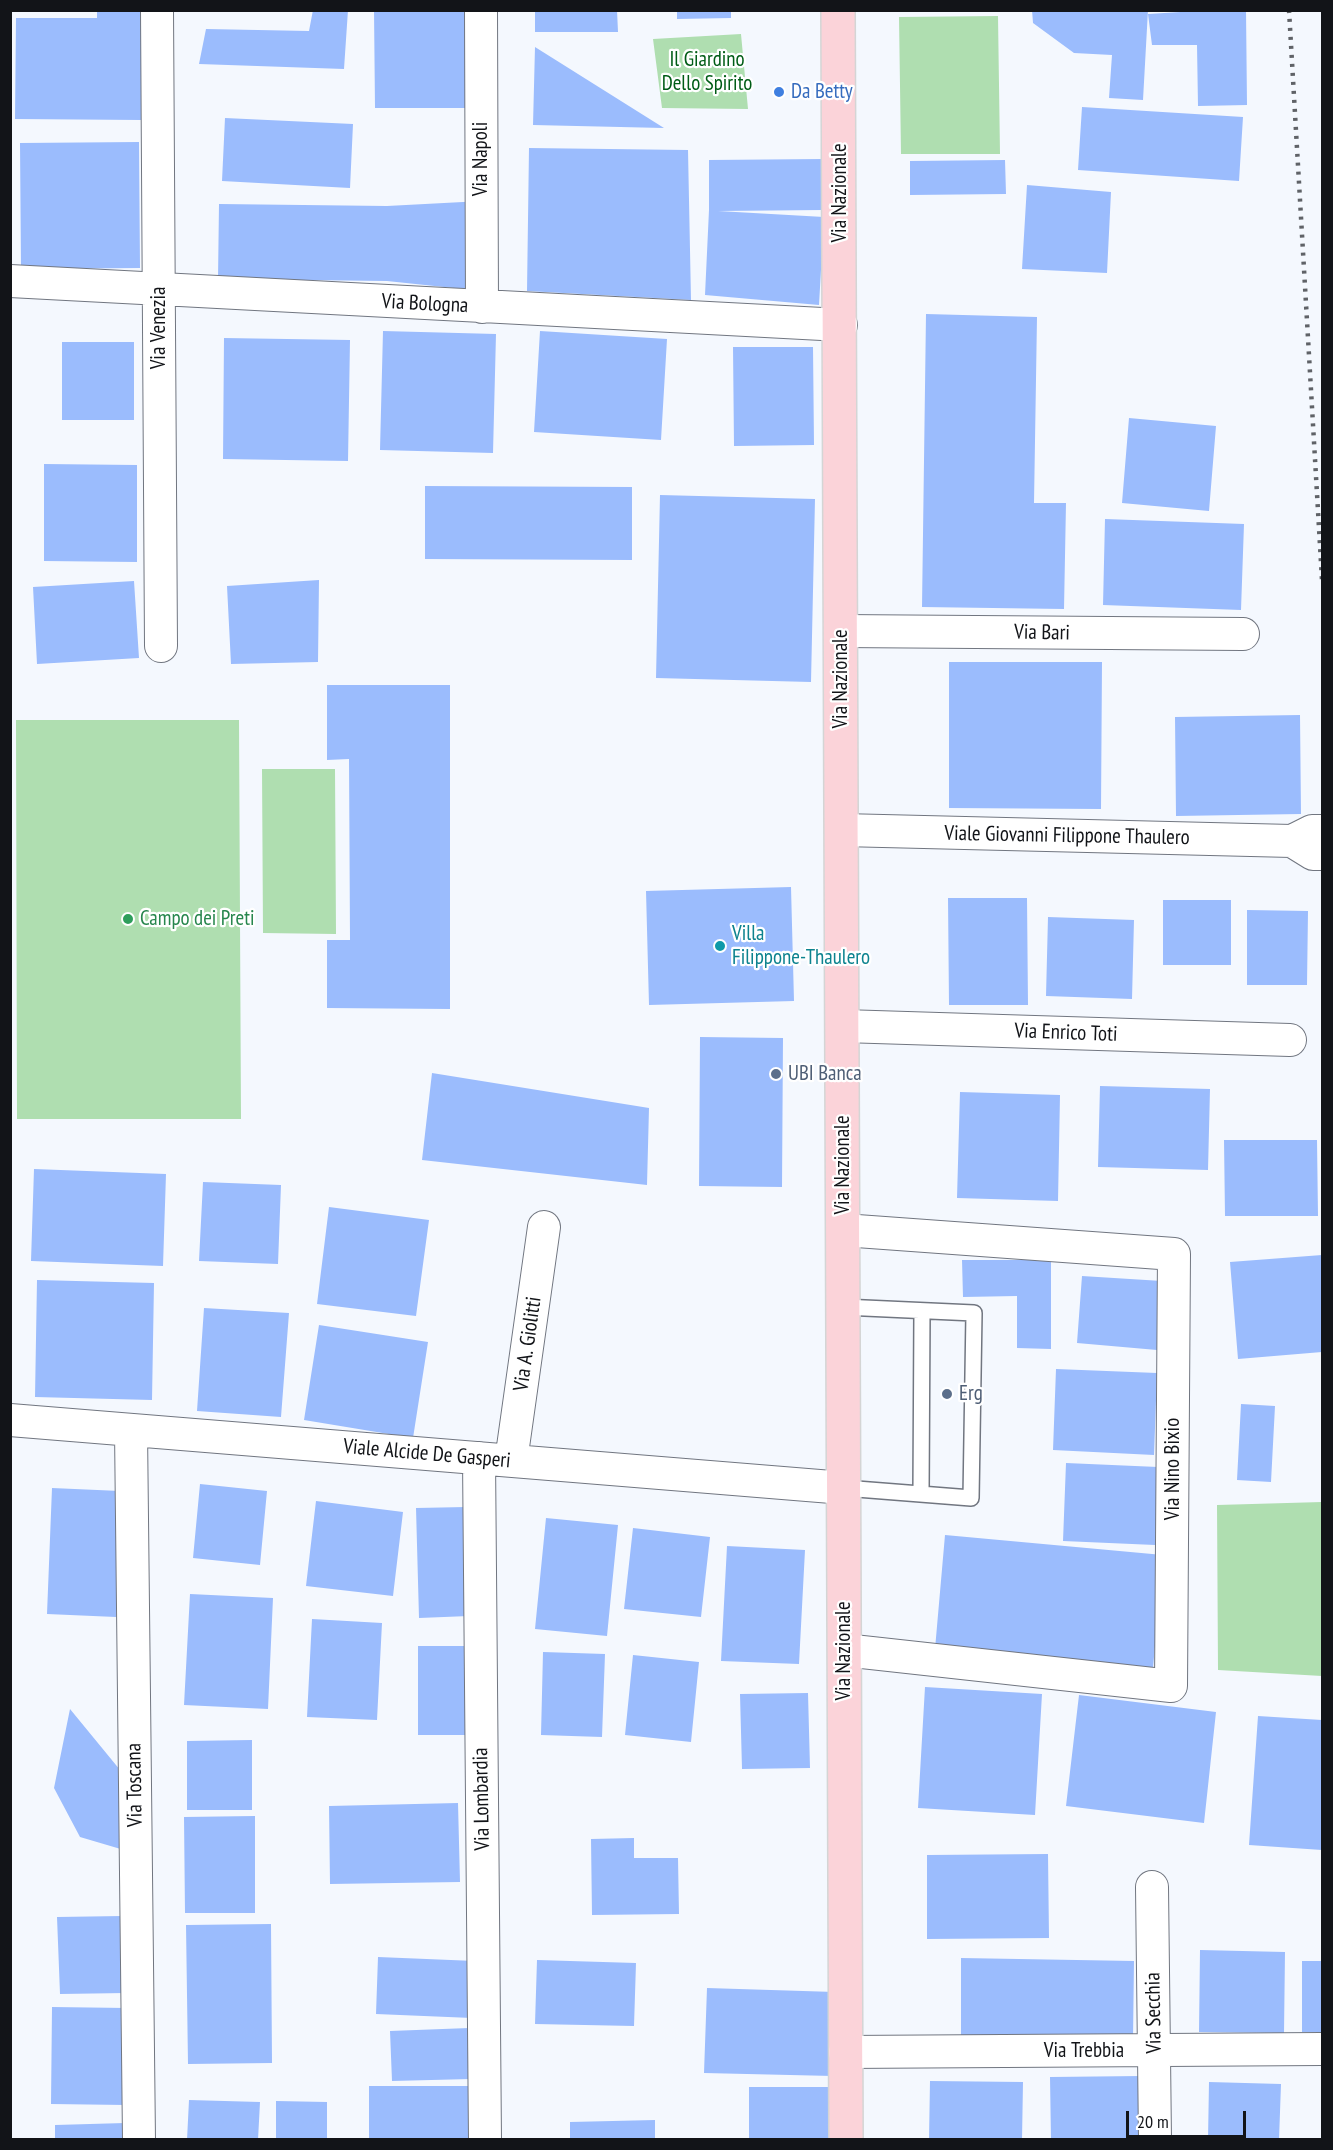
<!DOCTYPE html>
<html>
<head>
<meta charset="utf-8">
<style>
	body { margin:0 }
	#map { position:relative; width:1333px; height:2150px; overflow:hidden; background:#f4f8fe; font-family:"PT Sans Narrow",sans-serif }
	canvas { display:block }
	.frame { position:absolute; inset:0; border:12px solid #121418; pointer-events:none }
	.scale { position:absolute; left:1126px; top:2111px; width:120px; height:27px; box-sizing:border-box; border:3px solid #121418; border-top:0; padding-left:8px; font-size:18px; line-height:21px; white-space:nowrap; color:#121418; -webkit-text-stroke:4px #fff; paint-order:stroke }
</style>
</head>
<body>
<div id="map">
<canvas width="1333" height="2150"></canvas>
<div class="frame"></div>
<div class="scale">20 m</div>
</div>
<script>
const context = document.querySelector('canvas').getContext('2d');
context.lineJoin = 'round';
function fill(path, color) { context.fillStyle = color; context.fill(path, 'evenodd'); }
function strokePath(path, color, width, dash) { context.strokeStyle = color; context.lineWidth = width; context.lineCap = dash ? 'butt' : 'round'; context.setLineDash(dash || []); context.stroke(path); }
function label(font, color, halo, rows, align = 'center') {
  context.font = font + ' "PT Sans Narrow",sans-serif'; context.lineWidth = 4.5; context.setLineDash([]); context.textBaseline = 'middle'; context.strokeStyle = halo; context.fillStyle = color; for (const [text, x, y, turn = 0] of rows) {
    context.save(); context.translate(x, y); context.rotate((+turn || 0) * Math.PI / 180); context.textAlign = isNaN(turn) ? turn : align; if (halo) context.strokeText(text, 0, 0); context.fillText(text, 0, 0); context.restore();
  }
}
fill(new Path2D(`
	M 998,16 L 1000,154 L 901,154 L 899,17 Z
	M 741,34 L 748,109 L 662,108 L 653,39 Z
	M 16,720 L 239,720 L 241,1119 L 17,1119 Z
	M 262,769 L 335,769 L 336,934 L 263,933 Z
	M 1322,1502 L 1322,1676 L 1218,1670 L 1217,1505 Z`), '#afdeb0');
fill(new Path2D(`
	M 97,10 L 141,10 L 141,120 L 15,119 L 16,18 L 97,18 Z
	M 313,10 L 348,10 L 344,69 L 199,64 L 206,29 L 309,31 Z
	M 374,10 L 465,10 L 467,108 L 375,108 Z
	M 535,10 L 617,10 L 618,32 L 535,32 Z
	M 677,10 L 731,10 L 731,18 L 677,19 Z
	M 1032,10 L 1148,10 L 1143,100 L 1109,98 L 1112,55 L 1074,53 L 1033,23 Z
	M 1213,10 L 1246,10 L 1247,105 L 1198,106 L 1197,45 L 1152,45 L 1148,14 Z
	M 535,47 L 664,128 L 533,125 Z
	M 1082,107 L 1243,117 L 1239,181 L 1078,170 Z
	M 225,118 L 353,124 L 350,188 L 222,181 Z
	M 139,142 L 140,268 L 21,269 L 20,143 Z
	M 529,148 L 688,150 L 691,300 L 527,291 Z
	M 823,159 L 823,210 L 718,211 L 824,217 L 819,305 L 705,295 L 709,210 L 709,160 Z
	M 1005,160 L 1006,194 L 910,195 L 910,161 Z
	M 1027,185 L 1111,192 L 1107,273 L 1022,269 Z
	M 482,201 L 482,291 L 387,281 L 218,279 L 219,204 L 387,206 Z
	M 926,314 L 1037,317 L 1034,503 L 1066,503 L 1064,609 L 922,607 Z
	M 383,331 L 496,334 L 493,453 L 380,450 Z
	M 540,331 L 667,339 L 661,440 L 534,432 Z
	M 224,338 L 350,340 L 348,461 L 223,459 Z
	M 62,342 L 134,342 L 134,420 L 62,420 Z
	M 733,347 L 813,347 L 814,445 L 734,446 Z
	M 1129,418 L 1216,426 L 1209,511 L 1122,503 Z
	M 44,464 L 137,465 L 137,562 L 44,561 Z
	M 425,486 L 632,487 L 632,560 L 425,559 Z
	M 660,495 L 815,499 L 811,682 L 656,678 Z
	M 1105,519 L 1244,524 L 1241,610 L 1103,605 Z
	M 319,580 L 318,662 L 231,664 L 227,586 Z
	M 134,581 L 139,658 L 37,664 L 33,587 Z
	M 949,662 L 1102,662 L 1101,809 L 949,808 Z
	M 327,685 L 450,685 L 450,1009 L 327,1008 L 327,940 L 350,940 L 349,759 L 327,760 Z
	M 1300,715 L 1301,814 L 1176,816 L 1175,717 Z
	M 791,887 L 794,1001 L 649,1005 L 646,891 Z
	M 948,898 L 1027,898 L 1028,1005 L 949,1005 Z
	M 1163,900 L 1231,900 L 1231,965 L 1163,965 Z
	M 1247,910 L 1308,911 L 1307,985 L 1247,985 Z
	M 1048,917 L 1134,920 L 1132,999 L 1046,996 Z
	M 700,1037 L 783,1038 L 782,1187 L 699,1186 Z
	M 432,1073 L 649,1108 L 647,1185 L 422,1160 Z
	M 1100,1086 L 1210,1089 L 1208,1170 L 1098,1167 Z
	M 960,1092 L 1060,1095 L 1058,1201 L 957,1198 Z
	M 1224,1140 L 1317,1140 L 1318,1216 L 1225,1216 Z
	M 34,1169 L 166,1174 L 163,1266 L 31,1261 Z
	M 203,1182 L 281,1185 L 278,1264 L 199,1261 Z
	M 329,1207 L 429,1220 L 416,1316 L 317,1304 Z
	M 1322,1255 L 1322,1352 L 1238,1359 L 1230,1262 Z
	M 962,1260 L 1051,1260 L 1051,1349 L 1017,1348 L 1017,1296 L 963,1297 Z
	M 1082,1276 L 1162,1281 L 1157,1350 L 1077,1343 Z
	M 37,1280 L 154,1283 L 152,1400 L 35,1397 Z
	M 204,1308 L 289,1313 L 281,1417 L 197,1411 Z
	M 319,1325 L 428,1342 L 413,1438 L 304,1420 Z
	M 1056,1369 L 1157,1373 L 1154,1455 L 1053,1450 Z
	M 1241,1404 L 1275,1406 L 1271,1482 L 1237,1480 Z
	M 1066,1463 L 1158,1467 L 1155,1545 L 1063,1541 Z
	M 200,1484 L 267,1491 L 260,1565 L 193,1558 Z
	M 52,1488 L 120,1491 L 116,1617 L 47,1614 Z
	M 316,1501 L 403,1512 L 393,1596 L 306,1586 Z
	M 466,1507 L 469,1616 L 419,1618 L 416,1508 Z
	M 546,1518 L 618,1525 L 607,1636 L 535,1629 Z
	M 633,1528 L 710,1537 L 701,1617 L 624,1609 Z
	M 945,1535 L 1163,1555 L 1153,1668 L 935,1649 Z
	M 727,1546 L 805,1550 L 799,1664 L 721,1661 Z
	M 190,1594 L 273,1598 L 268,1709 L 184,1705 Z
	M 312,1619 L 382,1623 L 377,1720 L 307,1717 Z
	M 418,1646 L 470,1646 L 470,1735 L 418,1735 Z
	M 543,1652 L 605,1654 L 602,1737 L 541,1735 Z
	M 633,1655 L 699,1662 L 691,1742 L 625,1735 Z
	M 925,1687 L 1042,1694 L 1035,1815 L 918,1808 Z
	M 808,1693 L 810,1768 L 742,1769 L 740,1694 Z
	M 1079,1695 L 1216,1712 L 1204,1823 L 1066,1806 Z
	M 70,1709 L 125,1776 L 124,1850 L 80,1837 L 54,1788 Z
	M 1258,1716 L 1322,1720 L 1322,1850 L 1249,1845 Z
	M 252,1740 L 252,1810 L 187,1810 L 187,1741 Z
	M 458,1803 L 460,1882 L 330,1884 L 329,1806 Z
	M 255,1816 L 255,1913 L 185,1913 L 184,1817 Z
	M 634,1838 L 634,1858 L 678,1858 L 679,1914 L 592,1915 L 591,1839 Z
	M 1048,1854 L 1049,1938 L 927,1939 L 927,1855 Z
	M 123,1916 L 126,1993 L 60,1994 L 57,1917 Z
	M 271,1924 L 272,2063 L 188,2064 L 186,1925 Z
	M 1200,1950 L 1285,1952 L 1284,2033 L 1199,2032 Z
	M 378,1957 L 475,1961 L 472,2018 L 376,2014 Z
	M 961,1958 L 1134,1961 L 1133,2039 L 961,2036 Z
	M 537,1960 L 636,1963 L 634,2026 L 535,2024 Z
	M 1302,1961 L 1322,1961 L 1322,2032 L 1302,2032 Z
	M 707,1988 L 835,1992 L 833,2076 L 704,2073 Z
	M 52,2007 L 127,2008 L 126,2105 L 51,2104 Z
	M 469,2028 L 471,2079 L 392,2081 L 390,2031 Z
	M 1141,2076 L 1141,2140 L 1051,2140 L 1050,2077 Z
	M 930,2081 L 1023,2082 L 1022,2140 L 929,2140 Z
	M 1209,2082 L 1281,2084 L 1279,2140 L 1208,2140 Z
	M 369,2086 L 474,2086 L 474,2140 L 369,2140 Z
	M 749,2087 L 834,2087 L 834,2140 L 749,2140 Z
	M 189,2100 L 260,2102 L 258,2140 L 187,2140 Z
	M 276,2101 L 327,2102 L 327,2140 L 276,2140 Z
	M 655,2120 L 655,2140 L 570,2140 L 570,2122 Z
	M 125,2123 L 126,2140 L 55,2140 L 55,2125 Z`), '#9bbcfd');
const service = new Path2D(`
	M 843,1307 L 974,1313 L 971,1498 L 844,1488
	M 921,1494 L 922,1311`);
const minor = new Path2D(`
	M 157,10 L 161,646
	M 481,10 L 482,307
	M 10,281 L 841,325
	M 841,631 L 1243,634
	M 842,830 L 1292,841 L 1312,831 L 1322,831
	M 1292,841 L 1313,854 L 1322,854
	M 843,1026 L 1290,1040
	M 843,1230 L 1174,1254 L 1171,1686 L 844,1650
	M 10,1420 L 844,1488
	M 131,1430 L 139,2140
	M 479,1458 L 485,2140
	M 511,1461 L 544,1227
	M 1152,1887 L 1155,2140
	M 845,2052 L 1322,2049`);
const primary = new Path2D(`
	M 838,10 L 846,2140`);
strokePath(service, '#717680', 18);
strokePath(minor, '#717680', 34);
strokePath(primary, '#d4d5d5', 36);
strokePath(service, '#fff', 15);
strokePath(minor, '#fff', 32);
strokePath(primary, '#fbd3d9', 33);
strokePath(new Path2D(`
	M 1289,10 L 1322,580`), '#5f6267', 4.5, [3, 6]);
for (const [x, y, r, color] of [
	[779,92,6,"#3f7fe0"],
	[128,919,6,"#2e9e5b"],
	[720,946,6,"#0f9aa8"],
	[776,1074,6,"#5c6f8a"],
	[947,1394,6,"#5c6f8a"]
]) { const dot = new Path2D(); dot.arc(x, y, r, 0, 2 * Math.PI); context.fillStyle = color; context.fill(dot); strokePath(dot, '#fff', 2); }
label('21px', '#005c16', '#fff', [
	["Il Giardino",707,60],
	["Dello Spirito",707,84]
]);
label('21px', '#366cbe', '#fff', [
	["Da Betty",791,92]
], 'left');
label('21px', '#121418', '#fff', [
	["Via Napoli",481,159,-90],
	["Via Nazionale",840,193,-90],
	["Via Bologna",425,304,3],
	["Via Venezia",159,328,-90],
	["Via Bari",1042,633,1],
	["Via Nazionale",841,679,-90],
	["Viale Giovanni Filippone Thaulero",1067,836,1],
	["Via Enrico Toti",1066,1033,2],
	["Via Nazionale",843,1165,-90],
	["Via A. Giolitti",528,1344,-82],
	["Viale Alcide De Gasperi",427,1454,5],
	["Via Nino Bixio",1173,1469,-90],
	["Via Nazionale",844,1651,-90],
	["Via Toscana",135,1785,-91],
	["Via Lombardia",482,1799,-91],
	["Via Secchia",1154,2013,-91],
	["Via Trebbia",1084,2051]
]);
label('21px', '#27864d', '#fff', [
	["Campo dei Preti",140,919]
], 'left');
label('21px', '#0d838f', '#fff', [
	["Villa",732,934],
	["Filippone-Thaulero",732,958]
], 'left');
label('21px', '#4e5e75', '#fff', [
	["UBI Banca",788,1074],
	["Erg",959,1394]
], 'left');
</script>
</body>
</html>
